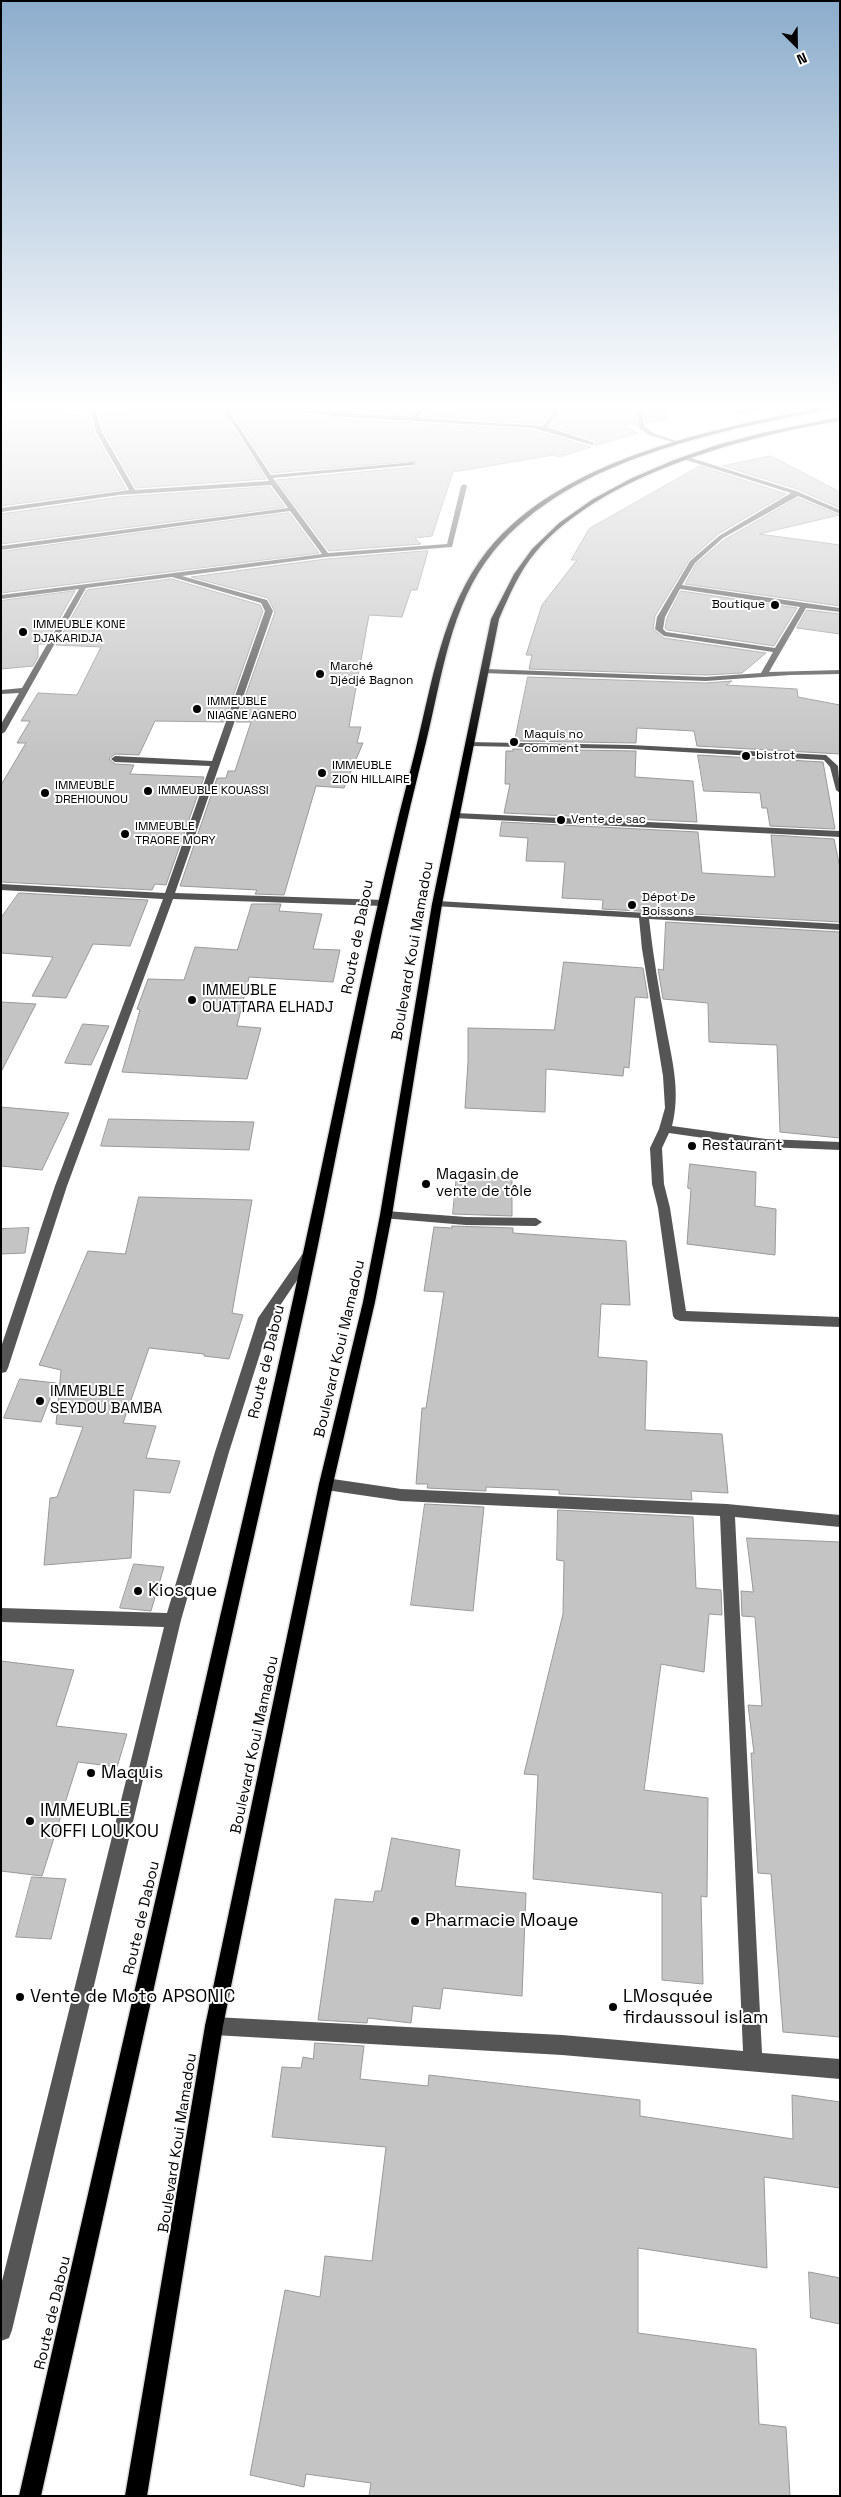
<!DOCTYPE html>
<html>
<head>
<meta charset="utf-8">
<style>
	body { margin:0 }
	#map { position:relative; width:841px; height:2497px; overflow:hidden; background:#fff; font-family:"Space Grotesk",sans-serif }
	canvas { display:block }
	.frame { position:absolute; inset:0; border:2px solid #000; pointer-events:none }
	.north { position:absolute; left:771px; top:20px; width:50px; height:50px; -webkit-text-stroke:4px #fff; paint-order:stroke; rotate:157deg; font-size:14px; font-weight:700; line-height:20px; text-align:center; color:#000 }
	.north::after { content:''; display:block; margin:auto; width:18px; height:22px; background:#000; clip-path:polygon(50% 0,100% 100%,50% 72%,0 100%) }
</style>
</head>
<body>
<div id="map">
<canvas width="841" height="2497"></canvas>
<div class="frame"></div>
<div class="north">N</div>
</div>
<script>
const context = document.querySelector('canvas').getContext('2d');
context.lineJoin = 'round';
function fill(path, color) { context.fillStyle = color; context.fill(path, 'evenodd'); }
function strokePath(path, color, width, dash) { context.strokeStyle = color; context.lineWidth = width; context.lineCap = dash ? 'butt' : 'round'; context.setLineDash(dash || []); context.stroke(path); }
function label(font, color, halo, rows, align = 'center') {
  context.font = font + ' "Space Grotesk",sans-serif'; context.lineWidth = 4; context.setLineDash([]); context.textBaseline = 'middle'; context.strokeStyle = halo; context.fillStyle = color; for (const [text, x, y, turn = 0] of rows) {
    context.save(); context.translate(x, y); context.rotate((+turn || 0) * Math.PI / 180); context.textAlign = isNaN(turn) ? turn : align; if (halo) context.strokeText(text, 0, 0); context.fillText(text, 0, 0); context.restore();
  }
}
const building = new Path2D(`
	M 153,405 L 223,412 L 266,479 L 136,488 L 104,431 L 99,415 L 156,409 Z
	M 264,405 L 368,405 L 365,408 L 415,411 L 411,415 Z
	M 461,405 L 557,405 L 542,424 L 422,416 L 425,412 L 453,414 Z
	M 565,405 L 664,405 L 665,420 L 646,423 L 645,411 L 639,407 L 635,411 L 637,424 L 624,426 L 638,433 L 594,446 L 597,443 L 596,441 L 550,426 Z
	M 61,407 L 64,415 L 77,414 L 80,417 L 90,416 L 94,433 L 126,489 L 1,506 L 1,412 Z
	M 233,409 L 261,410 L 344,419 L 533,430 L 591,447 L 559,457 L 553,455 L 453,472 L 432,536 L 415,538 L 421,544 L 329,551 L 276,480 L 413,467 L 416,461 L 272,473 L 231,411 Z
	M 771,456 L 840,492 L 840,508 L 797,489 L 723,466 Z
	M 700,466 L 786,494 L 718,534 L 689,560 L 655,616 L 653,629 L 664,638 L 766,653 L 742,673 L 706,675 L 529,669 L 532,655 L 526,655 L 542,605 L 577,560 L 571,560 L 589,529 Z
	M 270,487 L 285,507 L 1,544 L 1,514 L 119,497 Z
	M 798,498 L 839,515 L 759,534 L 840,545 L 840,606 L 685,584 L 696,564 L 724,540 Z
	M 289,513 L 319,553 L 1,593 L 1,552 Z
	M 428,551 L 417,590 L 411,590 L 402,617 L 369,615 L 349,727 L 361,727 L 357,743 L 363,743 L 344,788 L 316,786 L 284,895 L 255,894 L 257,890 L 180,886 L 217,778 L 226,778 L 228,771 L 235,771 L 251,722 L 236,722 L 275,612 L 268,598 L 191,577 L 326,559 Z
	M 172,579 L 260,605 L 263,611 L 224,722 L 155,721 L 139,755 L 115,754 L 109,759 L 115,764 L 134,765 L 130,774 L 204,777 L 166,885 L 155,884 L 152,890 L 1,882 L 1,785 L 26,743 L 17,743 L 30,721 L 21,721 L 38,693 L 77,695 L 101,647 L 56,645 L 87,590 Z
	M 75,591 L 45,644 L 38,644 L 38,657 L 33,666 L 1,669 L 1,601 Z
	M 681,591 L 797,608 L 774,646 L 667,630 L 665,628 L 667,618 Z
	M 807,610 L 840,614 L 840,634 L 797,628 Z
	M 528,677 L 706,683 L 732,681 L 726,685 L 797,689 L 798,697 L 840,705 L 840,754 L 697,746 L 694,731 L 637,728 L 636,743 L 515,741 Z
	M 513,749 L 636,751 L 635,777 L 693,781 L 697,822 L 504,813 L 510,784 L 505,784 L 506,751 L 513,751 Z
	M 698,755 L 823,762 L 835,829 L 770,826 L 767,808 L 762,808 L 760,793 L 704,791 Z
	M 502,822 L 698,832 L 702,873 L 775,877 L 771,835 L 834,839 L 840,868 L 840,922 L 602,909 L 603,900 L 562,898 L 565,862 L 526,861 L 528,838 L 500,836 Z
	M 19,893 L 148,900 L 130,946 L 93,944 L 66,998 L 32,996 L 53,957 L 1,953 L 1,918 Z
	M 252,904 L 281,904 L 279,911 L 322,914 L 313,949 L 340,950 L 333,982 L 249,977 L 237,1026 L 261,1028 L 247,1079 L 122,1072 L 140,1010 L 137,1009 L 148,979 L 184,980 L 195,947 L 237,950 Z
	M 666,922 L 840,932 L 840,1138 L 780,1132 L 777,1045 L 709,1042 L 708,1003 L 663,999 L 658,969 L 663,970 Z
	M 564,962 L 643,968 L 648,998 L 635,997 L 629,1068 L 624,1067 L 623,1076 L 546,1069 L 545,1112 L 465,1108 L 468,1062 L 468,1028 L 554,1030 Z
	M 1,1002 L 36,1004 L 1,1072 Z
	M 83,1024 L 109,1026 L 91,1065 L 65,1063 Z
	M 1,1107 L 69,1113 L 42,1170 L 1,1166 Z
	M 109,1119 L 254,1122 L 249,1150 L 101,1146 Z
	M 690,1164 L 756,1172 L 755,1206 L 776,1209 L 775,1255 L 687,1244 L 691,1189 L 688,1188 Z
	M 457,1174 L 512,1178 L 512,1216 L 453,1214 Z
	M 139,1197 L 252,1200 L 232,1313 L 243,1315 L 229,1359 L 204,1356 L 204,1354 L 149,1348 L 123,1423 L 156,1426 L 146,1458 L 180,1461 L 170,1493 L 134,1490 L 131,1558 L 44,1565 L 50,1498 L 57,1497 L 83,1427 L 56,1424 L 61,1370 L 39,1365 L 88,1251 L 125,1254 Z
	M 452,1226 L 513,1228 L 513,1233 L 626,1241 L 630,1305 L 601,1304 L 598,1357 L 647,1361 L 645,1430 L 722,1434 L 728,1493 L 691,1491 L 692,1500 L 559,1494 L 559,1490 L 486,1487 L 486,1491 L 427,1488 L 428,1484 L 416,1484 L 422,1408 L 426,1408 L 444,1292 L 424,1291 L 434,1227 L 452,1228 Z
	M 29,1228 L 25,1253 L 1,1254 L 1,1229 Z
	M 20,1379 L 56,1383 L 41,1422 L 4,1418 Z
	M 425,1504 L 484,1507 L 473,1611 L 411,1605 Z
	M 558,1510 L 693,1517 L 696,1588 L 721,1590 L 722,1615 L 709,1614 L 704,1672 L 661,1664 L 644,1790 L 708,1798 L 707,1897 L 701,1896 L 703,1984 L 662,1980 L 662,1893 L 533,1879 L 538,1775 L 524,1774 L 563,1614 L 564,1561 L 557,1560 Z
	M 747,1538 L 840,1542 L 840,2037 L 783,2032 L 771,1874 L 758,1873 L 751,1753 L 754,1753 L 748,1705 L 762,1706 L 755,1617 L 742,1616 L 741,1591 L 753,1592 Z
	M 134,1564 L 164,1567 L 151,1611 L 120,1608 Z
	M 1,1661 L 74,1670 L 56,1726 L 127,1734 L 117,1767 L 78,1762 L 42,1876 L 1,1871 Z
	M 392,1838 L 460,1850 L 455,1886 L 526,1893 L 522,1996 L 443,1988 L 440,2009 L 413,2006 L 411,2023 L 368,2018 L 367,2023 L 318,2020 L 335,1899 L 373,1902 L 375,1891 L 381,1891 Z
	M 32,1877 L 66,1879 L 51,1939 L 16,1937 Z
	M 315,2043 L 364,2046 L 360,2079 L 428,2086 L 429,2075 L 640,2100 L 640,2116 L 793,2139 L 792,2095 L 840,2102 L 840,2188 L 764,2177 L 767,2268 L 638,2248 L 638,2333 L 756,2349 L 759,2424 L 786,2427 L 790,2496 L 369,2496 L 371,2483 L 306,2474 L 304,2487 L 250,2475 L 285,2290 L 320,2297 L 325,2256 L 372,2261 L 386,2147 L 272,2137 L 282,2067 L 301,2068 L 303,2057 L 313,2059 Z
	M 809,2272 L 840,2278 L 840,2324 L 811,2318 Z`);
fill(building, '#c4c4c4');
strokePath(building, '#999', 1);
const major = new Path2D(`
	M 834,405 L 840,405 L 840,407 C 725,430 572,456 493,552 C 450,605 442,678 426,742 C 384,909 352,1077 318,1245 C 289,1386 256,1526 225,1666 C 164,1943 103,2219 41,2496 L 19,2496 C 82,2219 146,1942 209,1665 C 241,1525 275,1385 305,1244 C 341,1080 372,915 415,752 C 432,684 442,608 487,551 C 565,455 720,428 834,405 Z
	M 840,417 L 840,421 C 744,436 600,475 535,553 C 519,572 509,596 499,619 L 442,904 L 392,1215 L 375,1302 L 333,1484 L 223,2026 L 147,2496 L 125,2496 L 205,2026 L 319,1484 L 363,1302 L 380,1215 L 432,904 L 491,619 L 514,574 L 532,549 L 559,523 L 593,499 L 632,478 L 674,460 L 717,445 L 762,433 Z`);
strokePath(major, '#dbdbdb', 3);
fill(new Path2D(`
	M 89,405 L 94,405 L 102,432 L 135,490 L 269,481 L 221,405 L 225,405 L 271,475 L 415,462 L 413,465 L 273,478 L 328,553 L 447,544 L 461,486 L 464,484 L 467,486 L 452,547 L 326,557 L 182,576 L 267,600 L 273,611 L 175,893 L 384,900 L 389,903 L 384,906 L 173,899 L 67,1186 L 8,1368 L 6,1372 L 1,1373 L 1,1347 L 55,1186 L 163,899 L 1,890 L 1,884 L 165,893 L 210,766 L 115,762 L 111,759 L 115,756 L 212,761 L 265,611 L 261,603 L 172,577 L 86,588 L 5,732 L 1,734 L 1,724 L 19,693 L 1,694 L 1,690 L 22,688 L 79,589 L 1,599 L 1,595 L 322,554 L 290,511 L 1,550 L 1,546 L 288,508 L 271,485 L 119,495 L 1,512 L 1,508 L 129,490 L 96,432 Z
	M 236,405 L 412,417 L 424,405 L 429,405 L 418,418 L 543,426 L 559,405 L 563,405 L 547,427 L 595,443 L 592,445 L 533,428 L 344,417 Z
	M 770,405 L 779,405 L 741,414 L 738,412 Z
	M 640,409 L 643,411 L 644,426 L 653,433 L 676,441 L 676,443 L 649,435 L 639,428 L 637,411 Z
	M 685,456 L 796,491 L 840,510 L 840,514 L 798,496 L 723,538 L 695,563 L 682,585 L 840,608 L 840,612 L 806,608 L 769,672 L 840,670 L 840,674 L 790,675 L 706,681 L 482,673 L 482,669 L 485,669 L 706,677 L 761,673 L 773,652 L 664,636 L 655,629 L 657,617 L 690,561 L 719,536 L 791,493 L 683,459 ZM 680,589 L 800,607 L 775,648 L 666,632 L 663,629 L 665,617 Z
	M 467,742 L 631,745 L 826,755 L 838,766 L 840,793 L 836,790 L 830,767 L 824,760 L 631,749 L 470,746 L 467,746 Z
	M 456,813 L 840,831 L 840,837 L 453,818 L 452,816 Z
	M 437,901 L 840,924 L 840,930 L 649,919 C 653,955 659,991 666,1027 C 672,1060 681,1092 672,1126 L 766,1139 L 840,1142 L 840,1150 L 766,1147 L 669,1133 L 662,1148 L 664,1184 L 670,1208 L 686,1311 L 840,1317 L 840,1327 L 680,1321 L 675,1319 L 673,1316 L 658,1208 L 652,1184 L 650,1148 L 659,1129 L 665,1108 L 663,1076 L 642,949 L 639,918 L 434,906 L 432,904 Z
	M 386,1211 L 466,1217 L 536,1218 L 542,1222 L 536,1226 L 466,1225 L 382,1218 L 380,1215 Z
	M 310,1247 L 316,1252 L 271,1319 L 229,1452 L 181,1620 L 12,2330 L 9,2338 L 1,2341 L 1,2285 L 164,1627 L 1,1622 L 1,1608 L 167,1613 L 215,1452 L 258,1318 L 306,1249 Z
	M 326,1478 L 401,1489 L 727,1504 L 840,1515 L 840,1527 L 735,1517 L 762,2053 L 840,2059 L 840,2079 L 562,2055 L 214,2035 L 207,2033 L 205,2026 L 207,2019 L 214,2017 L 562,2035 L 743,2051 L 720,1516 L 401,1501 L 326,1490 L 321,1488 L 319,1484 L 321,1480 Z`), '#555');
fill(major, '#000');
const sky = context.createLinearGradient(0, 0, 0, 754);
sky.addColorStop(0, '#8cadcc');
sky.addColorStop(0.54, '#fff');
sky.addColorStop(1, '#ffffff00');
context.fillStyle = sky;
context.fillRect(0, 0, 841, 754);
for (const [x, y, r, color] of [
	[775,605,5,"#000"],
	[23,632,5,"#000"],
	[320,674,5,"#000"],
	[197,709,5,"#000"],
	[514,742,5,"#000"],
	[746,756,5,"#000"],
	[322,773,5,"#000"],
	[148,791,5,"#000"],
	[45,793,5,"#000"],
	[561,820,5,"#000"],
	[125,834,5,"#000"],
	[632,905,5,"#000"],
	[192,1000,5,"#000"],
	[692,1146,5,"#000"],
	[426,1184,5,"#000"],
	[40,1401,5,"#000"],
	[138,1591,5,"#000"],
	[91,1773,5,"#000"],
	[30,1821,5,"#000"],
	[415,1921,5,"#000"],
	[20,1997,5,"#000"],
	[613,2007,5,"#000"]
]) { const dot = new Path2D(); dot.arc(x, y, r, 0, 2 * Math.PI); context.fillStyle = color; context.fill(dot); strokePath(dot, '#fff', 2); }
label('12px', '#000', '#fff', [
	["Boutique",765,605,"right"],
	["IMMEUBLE KONE",33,625],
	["DJAKARIDJA",33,639],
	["Marché",330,667],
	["Djédjé Bagnon",330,681],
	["IMMEUBLE",207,702],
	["NIAGNE AGNERO",207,716],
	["Maquis no",524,735],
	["comment",524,749],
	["bistrot",756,756],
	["IMMEUBLE",332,766],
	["ZION HILLAIRE",332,780],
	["IMMEUBLE",55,786],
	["DREHIOUNOU",55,800],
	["IMMEUBLE KOUASSI",158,791],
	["Vente de sac",571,820],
	["IMMEUBLE",135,827],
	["TRAORE MORY",135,841],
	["Dépot De",642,898],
	["Boissons",642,912]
], 'left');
label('15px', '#000', '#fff', [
	["Route de Dabou",358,937,-79],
	["Boulevard Koui Mamadou",413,951,-80],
	["Boulevard Koui Mamadou",340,1349,-77],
	["Route de Dabou",267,1362,-77],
	["Boulevard Koui Mamadou",255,1745,-78],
	["Route de Dabou",142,1918,-77],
	["Boulevard Koui Mamadou",178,2143,-81],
	["Route de Dabou",53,2313,-77]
]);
label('15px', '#000', '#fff', [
	["IMMEUBLE",202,991],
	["OUATTARA ELHADJ",202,1008],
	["Restaurant",702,1146],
	["Magasin de",436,1175],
	["vente de tôle",436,1192],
	["IMMEUBLE",50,1392],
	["SEYDOU BAMBA",50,1409]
], 'left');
label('18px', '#000', '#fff', [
	["Kiosque",148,1591],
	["Maquis",101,1773],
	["IMMEUBLE",40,1811],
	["KOFFI LOUKOU",40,1832],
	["Pharmacie Moaye",425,1921],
	["Vente de Moto APSONIC",30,1997],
	["LMosquée",623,1997],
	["firdaussoul islam",623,2018]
], 'left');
</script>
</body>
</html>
